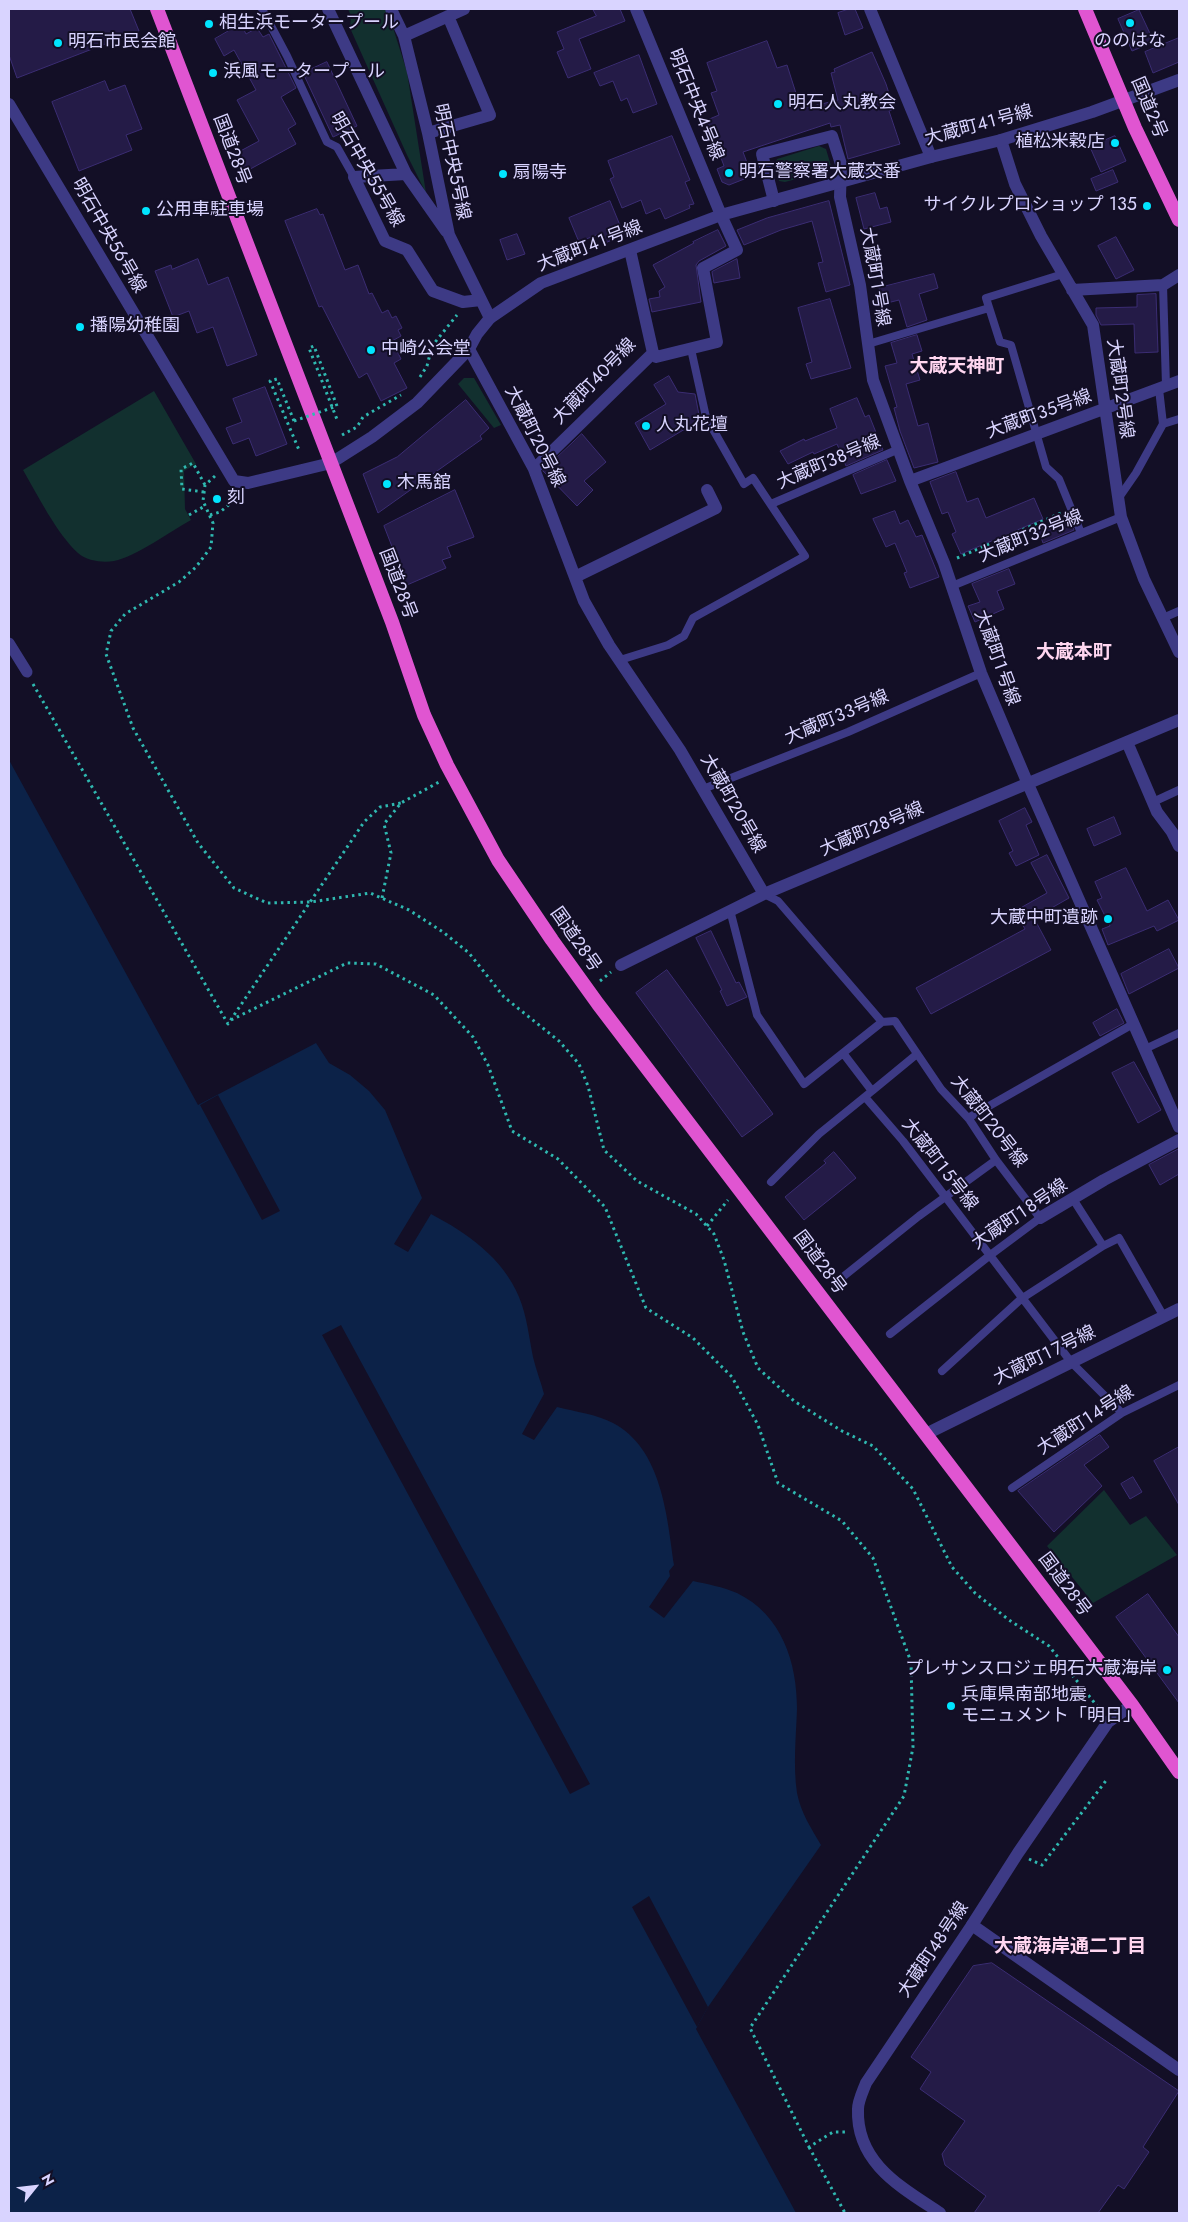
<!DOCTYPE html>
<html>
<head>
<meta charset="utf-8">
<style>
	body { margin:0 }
	#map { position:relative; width:1188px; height:2222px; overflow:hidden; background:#130f26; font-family:Jost,sans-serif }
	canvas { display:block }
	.frame { position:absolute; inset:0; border:10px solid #d9d4ff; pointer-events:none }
	.north { position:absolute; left:10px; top:2162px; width:50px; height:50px; -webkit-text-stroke:4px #130f26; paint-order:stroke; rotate:61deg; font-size:14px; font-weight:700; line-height:20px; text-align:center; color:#d9d4ff }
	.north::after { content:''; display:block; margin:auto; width:18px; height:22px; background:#d9d4ff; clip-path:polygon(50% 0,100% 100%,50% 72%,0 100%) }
</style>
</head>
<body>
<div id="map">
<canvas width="1188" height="2222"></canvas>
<div class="frame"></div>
<div class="north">N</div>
</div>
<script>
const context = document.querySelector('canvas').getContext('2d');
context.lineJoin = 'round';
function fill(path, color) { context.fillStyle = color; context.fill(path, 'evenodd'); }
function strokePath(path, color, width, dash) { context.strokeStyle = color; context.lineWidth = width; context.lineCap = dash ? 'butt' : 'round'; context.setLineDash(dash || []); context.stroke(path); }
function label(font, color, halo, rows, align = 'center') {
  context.font = font + ' Jost,"Noto Sans JP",sans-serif'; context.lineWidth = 4; context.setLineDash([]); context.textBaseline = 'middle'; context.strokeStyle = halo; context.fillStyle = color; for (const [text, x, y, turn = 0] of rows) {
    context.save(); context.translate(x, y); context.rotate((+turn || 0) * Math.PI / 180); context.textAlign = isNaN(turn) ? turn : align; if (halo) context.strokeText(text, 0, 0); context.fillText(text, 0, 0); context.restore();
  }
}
fill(new Path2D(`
	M 348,9 L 386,9 L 389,15 L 407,72 L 426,193 L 407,155 L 350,28 L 351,16 Z
	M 819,146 L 826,149 L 831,166 L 826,171 L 785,182 L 779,181 L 775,164 L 777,159 Z
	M 464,378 L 474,378 L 501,425 L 494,428 L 458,384 Z
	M 154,391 L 196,464 L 184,471 L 185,509 L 191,520 C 171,531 135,557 114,561 C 103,563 87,561 78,553 C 57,534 37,494 23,470 Z
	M 1104,1490 L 1130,1525 L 1146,1516 L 1177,1555 L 1093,1603 L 1047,1546 Z`), '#12302f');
fill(new Path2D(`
	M 9,760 L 198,1105 L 316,1043 L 329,1063 L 350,1075 L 369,1091 L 385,1110 L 422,1198 L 394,1244 L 408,1252 L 431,1214 C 467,1233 503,1258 519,1297 C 527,1316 529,1338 533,1357 C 536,1370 541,1382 544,1394 L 522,1434 L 534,1440 L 557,1407 C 576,1412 596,1414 613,1423 C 662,1449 667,1516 674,1565 L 669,1571 L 670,1576 L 649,1607 L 664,1618 L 693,1581 C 707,1584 723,1587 737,1593 C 782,1615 797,1662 797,1709 C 796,1737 793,1765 797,1793 C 801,1813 811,1828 821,1845 L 708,2007 L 696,2029 L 796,2213 L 9,2213 Z`), '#0c2248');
fill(new Path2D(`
	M 218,1095 L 280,1211 L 262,1220 L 200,1105 Z
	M 341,1325 L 590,1784 L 570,1794 L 322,1335 Z
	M 649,1896 L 708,2007 L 697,2027 L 632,1907 Z`), '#130f26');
const building = new Path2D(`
	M 9,9 L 130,9 L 139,31 L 17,78 L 9,55 Z
	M 593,9 L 620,9 L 625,21 L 579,39 L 591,69 L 568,78 L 557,52 L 564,49 L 557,32 L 596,16 Z
	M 849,9 L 855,9 L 863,28 L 845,35 L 838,13 Z
	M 1139,10 L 1154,42 L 1132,51 L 1118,19 Z
	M 241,24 L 246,34 L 257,28 L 263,37 L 269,34 L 296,88 L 281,97 L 296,124 L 288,129 L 296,144 L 243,173 L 233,155 L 259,141 L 237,100 L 256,90 L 234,50 L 224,56 L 215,39 Z
	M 1179,38 L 1179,62 L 1153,73 L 1145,52 Z
	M 767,41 L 777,68 L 787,65 L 801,109 L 838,100 L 831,73 L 835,72 L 834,69 L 872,52 L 886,84 L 894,109 L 889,111 L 900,144 L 848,159 L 840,125 L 831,127 L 830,123 L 743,152 L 752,176 L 729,185 L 722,182 L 717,169 L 724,166 L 707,120 L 719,115 L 711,93 L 717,91 L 707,63 Z
	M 639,55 L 657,104 L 633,113 L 627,98 L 621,101 L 613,81 L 600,86 L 594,73 Z
	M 327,62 L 357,126 L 333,137 L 303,73 Z
	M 105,81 L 109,91 L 125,85 L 142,129 L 126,135 L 132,150 L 79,171 L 52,102 Z
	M 672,136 L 690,180 L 685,182 L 694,204 L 689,205 L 690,208 L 665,219 L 660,208 L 646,214 L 641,200 L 622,208 L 610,179 L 614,177 L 608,161 Z
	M 1115,136 L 1126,161 L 1101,172 L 1090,147 Z
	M 1113,170 L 1118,182 L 1096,191 L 1091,179 Z
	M 875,193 L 880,209 L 887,207 L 891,222 L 864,229 L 856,198 Z
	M 610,201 L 624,235 L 605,243 L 601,233 L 579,242 L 569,218 Z
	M 829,201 L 850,285 L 826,292 L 818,263 L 823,262 L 812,221 L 781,230 L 744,245 L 737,230 L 767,218 Z
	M 317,209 L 320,215 L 323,214 L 345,270 L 358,265 L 369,294 L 372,293 L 382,313 L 388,310 L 392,318 L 396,316 L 402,328 L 398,330 L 401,336 L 392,341 L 401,359 L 394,363 L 407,388 L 381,401 L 367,373 L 359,378 L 322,306 L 319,307 L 285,221 Z
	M 718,230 L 726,246 L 699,261 L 696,265 L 701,302 L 652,312 L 649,299 L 660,297 L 659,291 L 665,287 L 653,265 L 694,243 L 693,242 Z
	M 517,234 L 525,254 L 507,260 L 500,240 Z
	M 1116,237 L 1134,270 L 1116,279 L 1098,246 Z
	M 198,259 L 208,285 L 228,277 L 257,355 L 227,366 L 213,327 L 197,333 L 189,311 L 173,317 L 155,271 L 171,265 L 172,269 Z
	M 737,259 L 740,278 L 714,283 L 712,272 Z
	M 934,274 L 938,288 L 919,294 L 927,320 L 907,327 L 899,300 L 883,304 L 879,288 Z
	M 1156,294 L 1158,352 L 1135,353 L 1134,324 L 1101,325 L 1096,315 L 1096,308 L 1137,307 L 1137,295 Z
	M 830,299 L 851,368 L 811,379 L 806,364 L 812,362 L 798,308 Z
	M 917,335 L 922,351 L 912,354 L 920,380 L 906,384 L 918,426 L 928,423 L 938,462 L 914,468 L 900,431 L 894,408 L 897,407 L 885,366 L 897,363 L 891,343 Z
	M 669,376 L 678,392 L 695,394 L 700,420 L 650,450 L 635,423 L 666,404 L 654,385 Z
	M 265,387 L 287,444 L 256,456 L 249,438 L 233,444 L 226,428 L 242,422 L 233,399 Z
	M 857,398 L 865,417 L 869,415 L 883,450 L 846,466 L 837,444 L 814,454 L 813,452 L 788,464 L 780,451 L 804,439 L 805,441 L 837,428 L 830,409 Z
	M 466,400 L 489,428 L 480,436 L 482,439 L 378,513 L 363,474 L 397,457 Z
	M 582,434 L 606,462 L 584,481 L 593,490 L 577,506 L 543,471 Z
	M 887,460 L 896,481 L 861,494 L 853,475 Z
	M 956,472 L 967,502 L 978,498 L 986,518 L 1034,498 L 1043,519 L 961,554 L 952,534 L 956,532 L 948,512 L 942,514 L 930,482 Z
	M 455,490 L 474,537 L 447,547 L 451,557 L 442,560 L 446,568 L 407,585 L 384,526 Z
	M 895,511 L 900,524 L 908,520 L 916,537 L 922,535 L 939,577 L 910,588 L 904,573 L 907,572 L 895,543 L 886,547 L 873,519 Z
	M 1069,518 L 1074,530 L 1043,543 L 1038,529 Z
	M 1009,569 L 1015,584 L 997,591 L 1004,609 L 975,622 L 968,606 L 980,602 L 972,584 Z
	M 1025,808 L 1032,822 L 1026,825 L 1039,855 L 1016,866 L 1009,853 L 1013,851 L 999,821 Z
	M 1114,817 L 1121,834 L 1094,846 L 1087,829 Z
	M 1047,855 L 1069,898 L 1034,918 L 1051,950 L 931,1014 L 916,988 L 1025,929 L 1015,911 L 1047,893 L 1031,863 Z
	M 1126,868 L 1147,911 L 1168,900 L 1179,920 L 1157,931 L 1154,926 L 1108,945 L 1102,929 L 1110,926 L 1097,900 L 1102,898 L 1095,882 Z
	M 711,931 L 736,983 L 739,982 L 747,997 L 727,1006 L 720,991 L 722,990 L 696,938 Z
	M 1169,949 L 1179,968 L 1129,994 L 1121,974 Z
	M 667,970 L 773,1114 L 742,1137 L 636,993 Z
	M 1117,1009 L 1124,1023 L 1100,1036 L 1093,1023 Z
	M 1134,1062 L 1161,1110 L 1138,1123 L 1112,1073 Z
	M 1179,1149 L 1179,1174 L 1160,1185 L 1149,1165 Z
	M 834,1152 L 856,1178 L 804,1220 L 785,1197 L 826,1163 L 824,1161 Z
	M 1100,1435 L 1109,1447 L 1084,1465 L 1102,1486 L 1054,1532 L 1018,1491 Z
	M 1179,1447 L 1179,1505 L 1154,1461 Z
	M 1133,1477 L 1142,1492 L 1130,1499 L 1121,1484 Z
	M 1148,1594 L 1179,1637 L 1179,1703 L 1116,1617 Z
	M 992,1963 L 1179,2091 L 1143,2147 L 1149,2152 L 1124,2189 L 1118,2185 L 1098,2213 L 974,2213 L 986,2196 L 945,2165 L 942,2154 L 965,2121 L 920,2089 L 931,2072 L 911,2057 L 973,1966 Z`);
fill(building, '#241b47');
strokePath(building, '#3b2d73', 1);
strokePath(new Path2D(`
	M 420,377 L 427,366 L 432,346 L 457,315
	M 337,406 L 314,346 L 309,348 L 338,422
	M 294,421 L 277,379 L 270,381 L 299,450
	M 342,435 L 357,427 L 363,417 L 401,395
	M 215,476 L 205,485 L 203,501 L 213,523 L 211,547 L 196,567 L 179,582 L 125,614 L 111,631 L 106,654 L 133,728 L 198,843 L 234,888 L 267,903 L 311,902 L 370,893 L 409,910 L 443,932 L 469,953 L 504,997 L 559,1041 L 579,1064 L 588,1086 L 604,1150 L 637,1181 L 696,1214 L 714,1234 L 724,1260 L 743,1332 L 758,1368 L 794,1401 L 842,1431 L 873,1446 L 913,1489 L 952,1567 L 975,1593 L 1009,1620 L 1049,1646 L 1101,1711
	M 204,492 L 182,489 L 181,469 L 193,463 L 205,485
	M 189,515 L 205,506
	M 210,515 L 220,512 L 236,499
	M 957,558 L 1061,513
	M 33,684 L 228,1024 L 364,822 L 380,807 L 401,803
	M 382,898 L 391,853 L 384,824 L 401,803 L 439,782
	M 600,981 L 611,972
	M 231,1020 L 347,963 L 376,964 L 434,995 L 473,1037 L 488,1065 L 512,1131 L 558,1159 L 605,1207 L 646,1308 L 693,1338 L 732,1377 L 758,1425 L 778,1483 L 842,1521 L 873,1558 L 911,1662 L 913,1747 L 904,1796 L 750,2028 L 809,2147 L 833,2132 L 847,2132
	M 707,1226 L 728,1200
	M 1029,1859 L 1042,1865 L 1108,1778
	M 809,2147 L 845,2213`), '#2fb8b0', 3, [2.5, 4]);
strokePath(new Path2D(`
	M 262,9 L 287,56 L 327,142 L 337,147 L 354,177
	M 1063,274 L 986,298 L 1000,342 L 1011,345 L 1046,467 L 1059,479 L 1081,533
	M 1163,285 L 1166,386
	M 868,344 L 989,308
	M 1163,424 L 1179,419
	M 1118,499 L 1136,473 L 1163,424 L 1159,389
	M 771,504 L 899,449
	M 952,586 L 1121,517
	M 1163,618 L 1179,611
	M 620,660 L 668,645 L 684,636 L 693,618 L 805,556 L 753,478 L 744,484 L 706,417 L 691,349
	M 703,789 L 848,732 L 981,673
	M 1153,802 L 1179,790
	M 764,894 L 778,901 L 882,1022 L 895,1021 L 941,1089 L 969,1119 L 996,1160 L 1040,1218 L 989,1256 L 890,1334
	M 730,910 L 757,1015 L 804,1084 L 882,1022
	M 1145,1049 L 1179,1033
	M 872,1091 L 917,1054
	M 865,1097 L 903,1141 L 1071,1362 L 1122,1413
	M 968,1118 L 1133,1024
	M 771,1182 L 819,1134 L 872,1091 L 843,1053
	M 1073,1199 L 1103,1246
	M 839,1280 L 919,1216 L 996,1160
	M 942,1371 L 1021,1299 L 1103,1246 L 1119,1238 L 1164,1317
	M 1012,1488 L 1122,1413 L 1179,1385`), '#3d3a85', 8);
strokePath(new Path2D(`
	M 9,643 L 27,672`), '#3d3a85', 11);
strokePath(new Path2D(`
	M 328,9 L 406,174 L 446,231
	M 391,9 L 404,36 L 428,133 L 449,235 L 490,318
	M 870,9 L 931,157
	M 404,36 L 464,9
	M 9,104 L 234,481 L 248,483 L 331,463
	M 428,133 L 490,115 L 448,16
	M 1001,140 L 1015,184 L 1041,236 L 1093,325 L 1121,517 L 1144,579 L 1179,652
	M 406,174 L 354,177 L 385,241 L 407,250 L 433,291 L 463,302 L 481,300
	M 774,201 L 762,154 L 832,136 L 841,164 L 840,197 L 860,285 L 873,380 L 910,481 L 944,563 L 981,673 L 1028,784 L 1179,1127
	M 1072,290 L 1163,285 L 1179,275
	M 469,349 L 534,469 L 584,601 L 609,645 L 680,750 L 764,894
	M 653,353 L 656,357 L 717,342 L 703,268 L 737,250 L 721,215
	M 534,469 L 653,353 L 630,250
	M 910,481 L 1179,381
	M 575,577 L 716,508 L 707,490
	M 1127,742 L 1157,812 L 1172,832 L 1179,846
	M 621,965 L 764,894 L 1179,720
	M 1040,1218 L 1104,1180 L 1179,1140
	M 972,1925 L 1179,2070`), '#3d3a85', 12);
strokePath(new Path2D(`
	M 636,9 L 721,215
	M 331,463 L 372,437 L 417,403 L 469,349 L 477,334 L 490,318 L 541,283 L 721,215 L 931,157 L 1001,140 L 1092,112 L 1179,80
	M 926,1434 L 1179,1309
	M 940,2213 C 901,2187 856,2163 858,2109 C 858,2101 863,2091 866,2083 L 972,1925 L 1018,1853 L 1108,1722 L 1132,1705`), '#3d3a85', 12);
strokePath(new Path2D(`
	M 157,9 L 392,622 L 424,715 L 447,765 L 498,860 L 552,940 L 598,1004 L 1132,1705 L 1179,1772
	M 1085,9 L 1135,128 L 1179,220`), '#e055d1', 14);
strokePath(new Path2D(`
	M 294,421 L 337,406`), '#2fb8b0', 3, [2.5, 4]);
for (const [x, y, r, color] of [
	[1130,23,5,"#00e5ff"],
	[209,24,5,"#00e5ff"],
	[58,43,5,"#00e5ff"],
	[213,73,5,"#00e5ff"],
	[778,104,5,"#00e5ff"],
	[1115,143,5,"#00e5ff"],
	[729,173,5,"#00e5ff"],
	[503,174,5,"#00e5ff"],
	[1147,206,5,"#00e5ff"],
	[146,211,5,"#00e5ff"],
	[80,327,5,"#00e5ff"],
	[371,350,5,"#00e5ff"],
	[646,426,5,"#00e5ff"],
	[387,484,5,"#00e5ff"],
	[217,499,5,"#00e5ff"],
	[1108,919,5,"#00e5ff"],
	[1167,1670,5,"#00e5ff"],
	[951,1706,5,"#00e5ff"]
]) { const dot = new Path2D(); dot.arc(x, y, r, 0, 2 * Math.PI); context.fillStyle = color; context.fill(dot); strokePath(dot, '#130f26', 2); }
label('18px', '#d9d4ff', '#130f26', [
	["相生浜モータープール",219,24],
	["ののはな",1130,42,"center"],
	["明石市民会館",68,43],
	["浜風モータープール",223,73],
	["明石人丸教会",788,104],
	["植松米穀店",1105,143,"right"],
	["明石警察署大蔵交番",739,173],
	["扇陽寺",513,174],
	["サイクルプロショップ 135",1137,206,"right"],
	["公用車駐車場",156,211],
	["播陽幼稚園",90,327],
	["中崎公会堂",381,350],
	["人丸花壇",656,426],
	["木馬舘",397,484],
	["刻",227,499],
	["大蔵中町遺跡",1098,919,"right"],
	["プレサンスロジェ明石大蔵海岸",1157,1670,"right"],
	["兵庫県南部地震",961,1696],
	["モニュメント「明日」",961,1717]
], 'left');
label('18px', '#d9d4ff', '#130f26', [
	["明石中央４号線",695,105,68],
	["国道2号",1148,108,67],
	["大蔵町４１号線",979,126,-15],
	["国道28号",231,150,69],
	["明石中央５号線",451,162,78],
	["明石中央５５号線",366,170,60],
	["明石中央５６号線",108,236,60],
	["大蔵町４１号線",590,247,-21],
	["大蔵町１号線",874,277,80],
	["大蔵町４０号線",595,382,-46],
	["大蔵町２号線",1119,389,82],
	["大蔵町３５号線",1039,415,-20],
	["大蔵町２０号線",534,437,63],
	["大蔵町３８号線",829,463,-23],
	["大蔵町３２号線",1031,537,-22],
	["国道28号",397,584,69],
	["大蔵町１号線",996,658,70],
	["大蔵町３３号線",837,718,-23],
	["大蔵町２０号線",732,804,60],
	["大蔵町２８号線",872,830,-23],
	["国道28号",575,940,55],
	["大蔵町２０号線",988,1122,52],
	["大蔵町１５号線",939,1165,52],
	["大蔵町１８号線",1020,1215,-34],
	["国道28号",819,1263,53],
	["大蔵町１７号線",1045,1356,-26],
	["大蔵町１４号線",1086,1421,-33],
	["国道28号",1064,1585,53],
	["大蔵町４８号線",934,1950,-56]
]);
label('bold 19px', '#ffd6f0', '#130f26', [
	["大蔵天神町",957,367],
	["大蔵本町",1074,653],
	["大蔵海岸通二丁目",1070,1947]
]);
</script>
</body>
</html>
